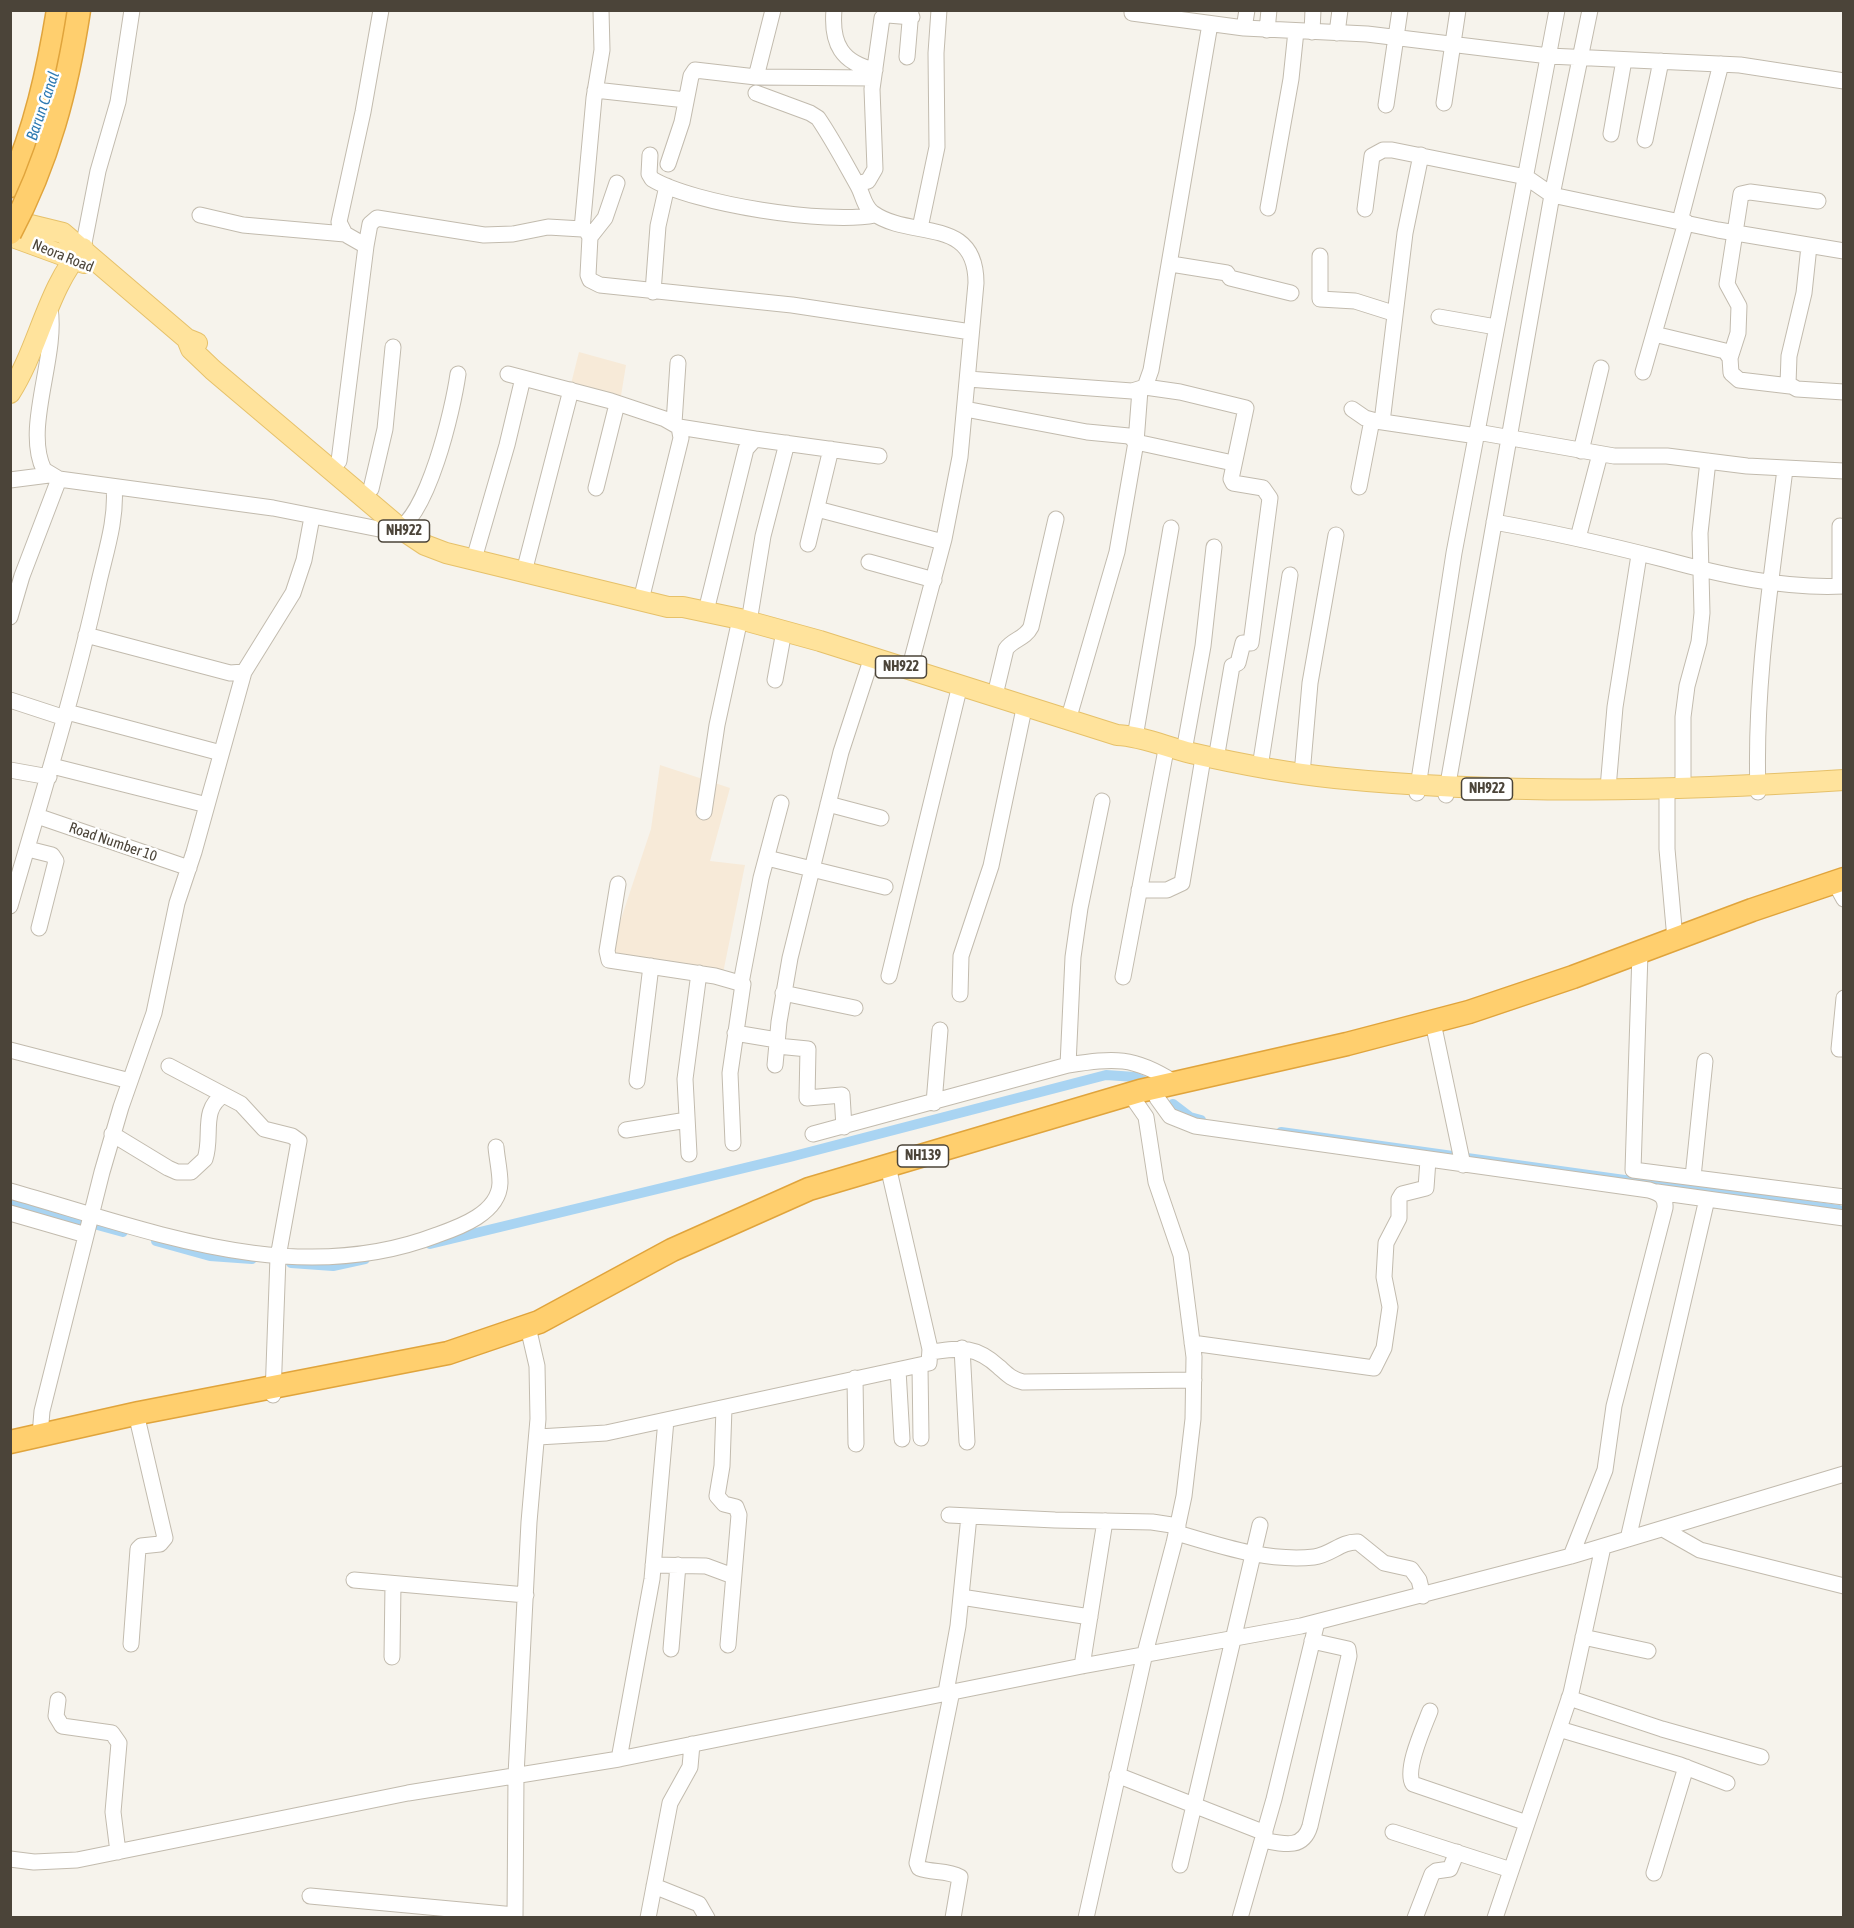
<!DOCTYPE html>
<html>
<head>
<meta charset="utf-8">
<style>
	body { margin:0 }
	#map { position:relative; width:1854px; height:1928px; overflow:hidden; background:#f6f3ec; font-family:"Asap Condensed",sans-serif }
	canvas { display:block }
	.frame { position:absolute; inset:0; border:12px solid #4b4439; pointer-events:none }
</style>
</head>
<body>
<div id="map">
<canvas width="1854" height="1928"></canvas>
<div class="frame"></div>
</div>
<script>
const context = document.querySelector('canvas').getContext('2d');
context.lineJoin = 'round';
function fill(path, color) { context.fillStyle = color; context.fill(path, 'evenodd'); }
function strokePath(path, color, width, dash) { context.strokeStyle = color; context.lineWidth = width; context.lineCap = dash ? 'butt' : 'round'; context.setLineDash(dash || []); context.stroke(path); }
function label(font, color, halo, rows, align = 'center') {
  context.font = font + ' "Asap Condensed",sans-serif'; context.lineWidth = 5; context.setLineDash([]); context.textBaseline = 'middle'; context.strokeStyle = halo; context.fillStyle = color; for (const [text, x, y, turn = 0] of rows) {
    context.save(); context.translate(x, y); context.rotate((+turn || 0) * Math.PI / 180); context.textAlign = isNaN(turn) ? turn : align; if (halo) context.strokeText(text, 0, 0); context.fillText(text, 0, 0); context.restore();
  }
}
fill(new Path2D(`
	M 579,352 L 626,365 L 619,408 L 569,392 Z
	M 660,765 L 730,788 L 710,861 L 745,865 L 722,978 L 613,966 L 617,931 L 651,829 Z`), '#f7ead8');
strokePath(new Path2D(`
	M 1173,1104 L 1190,1117 L 1201,1120
	M 1281,1132 L 1839,1210
	M 10,1201 L 123,1232
	M 156,1241 L 210,1256 L 252,1259
	M 430,1244 L 790,1157 L 1106,1075 L 1135,1077 L 1153,1085
	M 291,1263 L 333,1266 L 365,1259`), '#a9d4f2', 10);
const minor = new Path2D(`
	M 834,10 C 831,44 842,63 875,70
	M 1132,13 L 1244,28 L 1367,34 L 1549,56 L 1740,65 L 1844,81
	M 1244,28 L 1247,10
	M 1267,30 L 1269,10
	M 1312,32 L 1313,10
	M 1337,33 L 1340,10
	M 907,57 L 911,10
	M 756,77 L 773,10
	M 595,90 L 686,100
	M 756,93 L 810,113 L 818,118 C 833,140 845,163 858,186 C 863,195 864,207 873,213 C 911,240 976,215 976,283 L 960,457 L 944,539 L 909,670
	M 1444,103 L 1458,10
	M 1386,105 L 1400,10
	M 1611,134 L 1624,60
	M 1645,140 L 1661,61
	M 650,155 L 649,174 L 652,179 C 693,204 828,225 875,215
	M 668,164 L 682,122 L 691,76 L 695,70 L 756,77 L 873,78
	M 857,184 L 868,181 L 875,169 L 872,89 L 882,18 L 888,15 L 912,17
	M 1268,208 L 1291,79 L 1296,31
	M 1365,209 L 1372,156 L 1383,150 L 1392,150 L 1526,177 L 1552,195 L 1718,230 L 1844,251
	M 200,215 L 243,225 L 345,234
	M 1680,221 L 1721,64
	M 920,228 L 937,147 L 936,53 L 939,10
	M 582,229 L 594,98 L 602,50 L 601,10
	M 590,237 L 605,218 L 617,183
	M 366,246 L 345,234 L 339,222 L 363,112 L 381,10
	M 1809,246 L 1804,293 L 1789,356 L 1788,384 L 1797,389 L 1844,392
	M 83,248 L 98,171 L 118,102 L 132,10
	M 1320,256 L 1320,299 L 1355,301 L 1393,313
	M 1171,264 L 1227,273 L 1230,278 L 1291,293
	M 653,292 L 658,226 L 667,186
	M 50,308 C 58,357 23,428 44,470 L 59,479 L 273,508 L 394,532 C 428,518 453,409 458,374
	M 1439,317 L 1496,327
	M 1654,334 L 1725,351 L 1730,358 L 1731,373 L 1739,380 L 1790,386
	M 1730,358 L 1738,333 L 1739,306 L 1727,284 L 1741,194 L 1750,192 L 1818,201
	M 1643,372 L 1686,222
	M 508,374 L 611,401 L 665,419 L 679,427 L 681,438 L 643,592
	M 968,379 L 1132,391 L 1145,387 L 1151,370 L 1210,24
	M 1145,387 L 1180,392 L 1246,408 L 1231,479 L 1233,483 L 1263,488 L 1270,498 L 1251,643 L 1243,643 L 1238,663 L 1232,666 L 1216,759
	M 965,409 L 1087,432 L 1129,436 L 1136,442 L 1233,463
	M 1352,409 L 1365,418 L 1376,421 L 1477,436
	M 1382,422 L 1405,233 L 1421,155
	M 674,423 L 678,363
	M 679,427 L 755,439
	M 1477,432 L 1614,456 L 1667,456 L 1747,466 L 1844,471
	M 1581,451 L 1601,368
	M 339,461 L 366,246 L 370,224 L 377,218 L 484,235 L 513,234 L 548,227 L 582,229 L 586,230 L 590,237 L 588,275 L 590,280 L 600,285 L 792,305 L 971,332
	M 10,480 L 49,475
	M 1359,487 L 1372,420
	M 596,488 L 617,404
	M 371,489 L 385,429 L 393,347
	M 817,509 L 943,542
	M 1494,522 C 1551,532 1608,545 1663,559 C 1721,575 1783,589 1844,586
	M 1840,526 L 1840,586
	M 1578,538 L 1600,454
	M 808,544 L 831,449
	M 476,552 L 507,445 L 523,378
	M 869,562 L 934,580
	M 526,564 L 571,390
	M 706,611 L 746,449 L 755,439 L 879,456
	M 10,617 L 22,576 L 59,479
	M 749,622 L 763,536 L 787,443
	M 86,635 L 230,673 L 244,672 L 293,593 L 304,560 L 312,517
	M 775,680 L 784,631
	M 995,695 L 1006,649 C 1013,639 1025,639 1031,627 L 1056,519
	M 10,700 L 65,718
	M 67,712 L 221,753
	M 1069,717 L 1117,552 L 1136,442 L 1140,390
	M 1135,737 L 1171,528
	M 1184,751 L 1203,646 L 1214,547
	M 52,766 L 207,805
	M 1260,767 L 1290,575
	M 10,770 L 49,777
	M 1302,774 L 1310,683 L 1336,535
	M 1683,786 L 1683,717 L 1687,686 L 1699,642 L 1702,613 L 1700,533 L 1708,461
	M 1608,788 L 1615,707 L 1639,555
	M 1758,792 C 1754,683 1772,576 1785,469
	M 1417,793 L 1454,553 L 1557,10
	M 1446,795 L 1552,195 L 1590,10
	M 1667,795 L 1667,849 L 1675,939
	M 828,804 L 881,818
	M 704,812 L 717,725 L 740,619
	M 37,816 L 189,868
	M 28,849 L 52,855 L 56,861 L 39,928
	M 767,858 L 885,887
	M 618,884 L 607,951 L 609,960 L 715,976 L 743,984 L 730,1073 L 733,1143
	M 1139,890 L 1167,890 L 1182,883 L 1202,764
	M 1839,890 L 1844,899
	M 10,906 C 41,799 74,694 98,586 C 105,554 117,520 114,487
	M 1640,953 L 1633,1170 L 1844,1197
	M 889,976 L 960,685
	M 1123,977 L 1165,755
	M 741,983 L 761,878 L 781,803
	M 783,993 L 855,1008
	M 960,994 L 961,956 L 991,866 L 1025,704
	M 1844,998 L 1839,1049 L 1844,1049
	M 1435,1032 L 1463,1165
	M 735,1033 L 777,1040
	M 777,1046 L 808,1049 L 807,1098 L 842,1095 L 844,1127
	M 10,1050 L 130,1081
	M 775,1065 L 779,1022 L 790,958 L 841,752 L 872,657
	M 1068,1065 L 1073,957 L 1080,908 L 1102,801
	M 169,1066 L 241,1104 L 264,1129 L 292,1136 L 299,1141 L 278,1257 L 273,1395
	M 637,1081 L 651,966
	M 1157,1098 L 1170,1116 L 1195,1126 L 1649,1190 C 1659,1193 1666,1196 1665,1208 L 1614,1406 L 1605,1470 L 1571,1556
	M 934,1103 L 940,1030
	M 626,1130 L 687,1120
	M 112,1134 L 168,1168 L 177,1172 L 191,1172 L 205,1159 C 213,1136 200,1109 224,1095
	M 813,1134 L 1068,1065 C 1115,1058 1133,1056 1174,1082
	M 689,1154 L 685,1079 L 699,973
	M 1693,1177 L 1705,1061
	M 10,1191 C 149,1230 294,1290 437,1235 C 460,1227 499,1213 500,1183 C 500,1171 497,1159 496,1147
	M 1657,1192 L 1844,1218
	M 10,1213 L 86,1235
	M 1192,1343 L 1374,1368 L 1384,1348 L 1390,1307 L 1384,1277 L 1386,1243 L 1399,1218 L 1399,1199 L 1402,1194 L 1426,1188 L 1428,1160
	M 962,1348 L 967,1442
	M 931,1352 C 960,1348 975,1345 999,1367 C 1007,1374 1011,1379 1023,1382 L 1194,1380
	M 920,1367 L 921,1438
	M 898,1370 L 902,1439
	M 855,1378 L 856,1444
	M 724,1408 L 722,1466 L 717,1496 L 724,1504 L 736,1507 L 739,1515 L 728,1645
	M 40,1435 L 42,1411 L 102,1172 L 121,1107 L 154,1013 L 177,903 L 194,852 L 244,672
	M 538,1437 L 606,1433 L 929,1363 L 930,1349 L 890,1175
	M 949,1515 L 1055,1520 L 1152,1522 L 1178,1526
	M 1663,1529 L 1700,1550 L 1844,1586
	M 1177,1533 C 1221,1546 1267,1562 1314,1557 C 1331,1555 1341,1541 1358,1542 L 1384,1563 L 1411,1569 L 1419,1580 L 1423,1596
	M 1628,1539 L 1707,1199
	M 653,1565 L 706,1566 L 733,1576
	M 354,1580 L 526,1595
	M 961,1597 L 1090,1617
	M 1583,1637 L 1648,1651
	M 131,1644 L 138,1549 L 141,1546 L 160,1544 L 165,1538 L 138,1422
	M 671,1649 L 678,1565
	M 392,1657 L 393,1584
	M 1082,1666 L 1105,1521
	M 952,1691 L 917,1863 L 919,1868 C 932,1873 947,1870 960,1877 L 953,1918
	M 946,1692 L 958,1626 L 969,1516
	M 1569,1698 L 1662,1729 L 1761,1757
	M 58,1700 L 56,1716 L 62,1726 L 112,1733 L 119,1743 L 113,1812 L 118,1852
	M 1430,1711 C 1424,1727 1404,1770 1413,1784 L 1527,1823
	M 1559,1729 L 1680,1765 L 1727,1783
	M 619,1759 L 652,1579 L 666,1420
	M 1117,1775 L 1265,1833
	M 1393,1832 L 1511,1870
	M 1263,1840 C 1283,1844 1303,1850 1310,1826 L 1349,1656 L 1348,1649 L 1312,1641
	M 10,1859 L 34,1862 L 77,1860 L 408,1793 L 619,1759 L 1082,1666 L 1301,1626 L 1571,1556 L 1844,1474
	M 1180,1865 L 1260,1525
	M 1654,1873 L 1686,1767
	M 654,1886 L 699,1904 L 707,1918
	M 310,1896 L 515,1915
	M 515,1918 L 516,1775 L 529,1522 L 538,1419 L 537,1366 L 528,1327
	M 648,1918 L 670,1803 L 690,1767 L 692,1744
	M 1086,1918 L 1145,1653 L 1174,1543 L 1184,1496 L 1193,1419 L 1194,1357 L 1181,1255 L 1156,1182 L 1146,1117 L 1130,1094
	M 1240,1918 L 1274,1799 L 1317,1622
	M 1415,1918 L 1432,1874 L 1436,1871 L 1450,1869 L 1457,1852
	M 1495,1918 L 1571,1693 L 1603,1547`);
const major = new Path2D(`
	M 10,220 L 63,233 L 187,339 L 197,343
	M 10,236 L 84,263
	M 187,339 L 191,349 L 213,370 L 401,529 L 425,545 L 446,553 L 668,607 L 683,607 L 740,619 L 820,641 L 1117,735 C 1142,736 1166,747 1191,753 C 1239,764 1286,773 1335,778 C 1504,795 1674,791 1844,780
	M 10,393 C 39,348 47,288 83,248`);
const highway = new Path2D(`
	M 10,186 C 35,130 48,71 58,10
	M 10,1442 L 139,1413 L 448,1353 L 539,1322 L 672,1250 L 809,1189 L 1140,1091 L 1347,1044 L 1469,1012 L 1573,977 L 1752,910 L 1844,879`);
strokePath(minor, '#c2bbae', 17);
strokePath(major, '#e6c16a', 22);
strokePath(highway, '#e0a43c', 25);
strokePath(minor, '#fff', 15);
strokePath(major, '#ffe39c', 20);
strokePath(highway, '#ffcf6e', 22);
const highwayBridge = new Path2D(`
	M 10,233 C 48,162 67,89 79,10`);
strokePath(highwayBridge, '#e0a43c', 25, []);
strokePath(highwayBridge, '#ffcf6e', 22);
for (const [x, y, w] of [
	[404,531,51],
	[901,667,51],
	[1487,789,51],
	[923,1156,51]
]) { const box = new Path2D(); box.roundRect(x - w / 2, y - 11, w, 22, 4.5); context.fillStyle = '#fff'; context.fill(box); strokePath(box, '#4b4439', 1.5); }
label('bold 14px', '#4b4439', null, [
	["NH922",404,531],
	["NH922",901,667],
	["NH922",1487,789],
	["NH139",923,1156]
]);
label('15px', '#4b4439', '#fff', [
	["Neora Road",63,256,22],
	["Road Number 10",113,842,19]
]);
label('italic 16px', '#2e7ab2', '#fff', [
	["Barun Canal",43,106,-71]
]);
</script>
</body>
</html>
